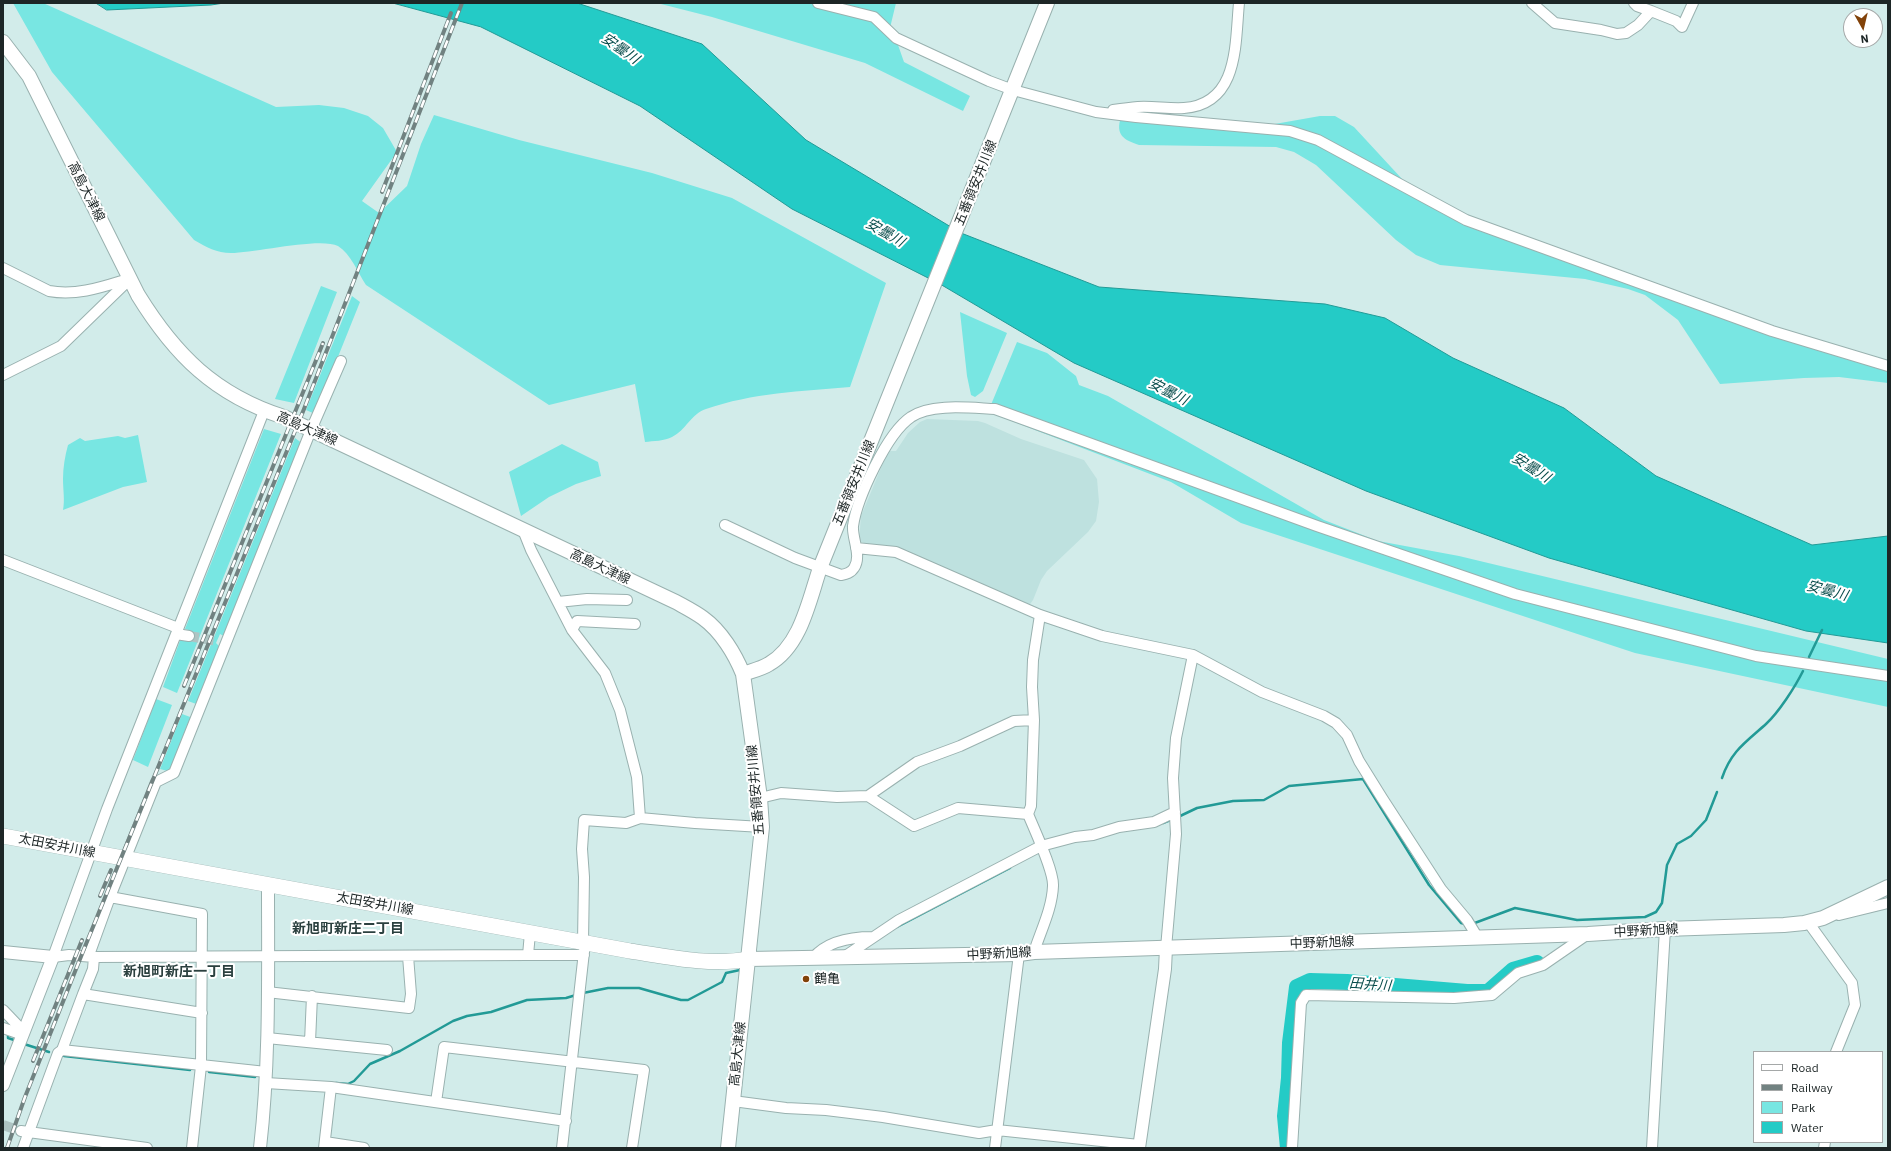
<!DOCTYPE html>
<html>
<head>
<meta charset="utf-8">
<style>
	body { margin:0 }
	#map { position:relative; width:1891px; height:1151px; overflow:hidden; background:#d2ecea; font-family:"IBM Plex Sans",sans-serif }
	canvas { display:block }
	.frame { position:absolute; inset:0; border:4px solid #1d2626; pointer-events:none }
	.legend { position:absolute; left:1753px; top:1051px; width:130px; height:92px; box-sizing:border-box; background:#fff; border:1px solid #a5a8a8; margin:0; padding:5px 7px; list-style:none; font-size:12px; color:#1d2626 }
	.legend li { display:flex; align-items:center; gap:8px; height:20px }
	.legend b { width:20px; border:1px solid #a5a8a8 }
	.north { position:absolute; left:1843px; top:8px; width:40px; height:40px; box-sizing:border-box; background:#fff; border:1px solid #a5a8a8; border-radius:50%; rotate:172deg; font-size:11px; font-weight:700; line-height:16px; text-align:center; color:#1d2626 }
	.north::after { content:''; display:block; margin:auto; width:14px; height:18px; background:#824209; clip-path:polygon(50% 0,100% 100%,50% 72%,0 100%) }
</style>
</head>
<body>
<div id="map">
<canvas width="1891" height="1151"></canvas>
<div class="frame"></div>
<ul class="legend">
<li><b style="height:5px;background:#fff"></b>Road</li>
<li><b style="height:5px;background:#718281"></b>Railway</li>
<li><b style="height:11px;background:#78e6e2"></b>Park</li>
<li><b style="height:11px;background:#24cbc6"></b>Water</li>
</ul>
<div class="north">N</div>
</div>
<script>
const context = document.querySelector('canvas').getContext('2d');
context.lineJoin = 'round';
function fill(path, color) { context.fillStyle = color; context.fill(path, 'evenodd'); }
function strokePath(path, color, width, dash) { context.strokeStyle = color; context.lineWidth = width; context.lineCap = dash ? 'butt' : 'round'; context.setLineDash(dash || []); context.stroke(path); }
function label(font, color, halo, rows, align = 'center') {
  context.font = font + ' "IBM Plex Sans","Noto Sans JP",sans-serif'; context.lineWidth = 4; context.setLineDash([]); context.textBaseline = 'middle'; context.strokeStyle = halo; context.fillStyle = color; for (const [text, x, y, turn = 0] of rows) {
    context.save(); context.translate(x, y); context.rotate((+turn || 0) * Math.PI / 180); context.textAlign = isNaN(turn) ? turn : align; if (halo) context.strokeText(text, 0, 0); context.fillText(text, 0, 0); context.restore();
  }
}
fill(new Path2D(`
	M 927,419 L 978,421 L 985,423 L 1021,439 L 1084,460 L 1097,479 L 1099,502 L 1096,521 L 1088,532 L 1047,571 L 1041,580 L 1033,600 L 1028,607 L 859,541 L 861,516 L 888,451 L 896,451 L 908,433 L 920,422 Z`), '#bee1df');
fill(new Path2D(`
	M 13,3 L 43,3 L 276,107 L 319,105 L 344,108 L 368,116 L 383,128 L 397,152 L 362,201 L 379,213 L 407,186 L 421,144 L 434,115 L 519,140 L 652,173 L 732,198 L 886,283 L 850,387 C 802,391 752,393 706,409 C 691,414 686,430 672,437 C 665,441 653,441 645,442 L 635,384 L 549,405 L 366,285 C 358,273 351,254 338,246 C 320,237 254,253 231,253 C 217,253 206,247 194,240 L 52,72 Z
	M 657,3 L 896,3 L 889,32 L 892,40 L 898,45 L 904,62 L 970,96 L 963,111 L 865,63 L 712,17 Z
	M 1148,112 L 1243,124 L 1269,125 L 1320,116 L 1335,116 L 1354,127 L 1415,193 L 1435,205 L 1722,314 L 1888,360 L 1888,383 L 1839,377 L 1804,378 L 1720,384 L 1678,320 L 1645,295 L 1628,289 L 1585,279 L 1440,265 L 1416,255 L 1396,240 L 1316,165 L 1294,152 L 1276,147 L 1139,145 C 1124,140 1115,135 1121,117 L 1131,113 Z
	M 321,286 L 337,292 L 294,403 L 275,399 Z
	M 352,296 L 360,302 L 315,414 L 306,410 Z
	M 960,312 L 1007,333 L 983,391 L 975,397 L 971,395 L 967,376 Z
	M 1017,342 L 1047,353 L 1076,376 L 1079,385 L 1108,396 L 1324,520 L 1378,541 L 1459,556 L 1888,659 L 1888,707 L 1635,653 L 1241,523 L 1171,482 L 988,412 Z
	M 264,429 L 281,434 L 177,693 L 163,687 L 181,638 L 189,640 L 192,631 L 185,629 Z
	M 138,435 L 147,482 L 123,487 L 63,510 C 65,500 63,490 63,479 C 63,467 65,456 68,445 L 80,438 L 85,441 L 118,436 L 125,438 Z
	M 295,438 L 303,444 L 226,637 L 220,634 L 216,643 L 221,648 L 199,705 L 188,701 Z
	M 562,444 L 598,462 L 601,476 L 576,484 L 549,497 L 521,516 L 509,472 Z
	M 156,699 L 172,705 L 148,767 L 133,760 Z
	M 182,714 L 193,718 L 171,772 L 160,769 Z`), '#78e6e2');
const water = new Path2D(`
	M 96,3 L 224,3 L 211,5 L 107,10 Z
	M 393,3 L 577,3 L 702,44 L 806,140 L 961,233 L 1099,287 L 1325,304 L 1385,318 L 1453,358 L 1564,408 L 1656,476 L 1812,545 L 1888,536 L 1888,643 L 1806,631 L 1549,558 L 1366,491 L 1074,363 L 940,284 L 792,209 L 640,106 L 481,27 Z`);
fill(water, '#24cbc6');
strokePath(water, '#229a96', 1);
strokePath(new Path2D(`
	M 1809,657 L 1822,630
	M 1722,778 C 1731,751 1746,742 1766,724 C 1779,712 1795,687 1803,671
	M 1178,817 L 1197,808 L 1233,801 L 1264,800 L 1289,786 L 1363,779 L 1429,885 L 1461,923 L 1465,924
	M 1163,823 L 1173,819
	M 1472,924 L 1515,908 L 1577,920 L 1645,917 L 1656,912 L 1662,903 L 1667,865 L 1677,844 L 1691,836 L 1706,820 L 1717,792
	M 897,927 L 1010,868
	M 583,993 L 608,988 L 639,988 L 681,1000 L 688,1000 L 722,982 L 726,973 L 740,970
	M 8,1033 L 8,1038 L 14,1040
	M 24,1044 L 49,1052
	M 64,1056 L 190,1070
	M 209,1072 L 255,1077
	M 336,1083 L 348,1084 L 354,1081 L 370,1064 L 400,1051 L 453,1021 L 467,1016 L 491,1012 L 527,1000 L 566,998 L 576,995`), '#229a96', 2.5);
strokePath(new Path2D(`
	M 1288,1148 L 1285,1116 L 1289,1078 L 1290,1043 L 1297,987 L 1310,981 L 1347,982 L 1467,992 L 1488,992 L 1513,970 L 1537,963`), '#24cbc6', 16);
strokePath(new Path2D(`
	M 189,636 L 217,641
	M 3,1125 L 21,1131`), '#aec4c3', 10, [10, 5]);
const minor = new Path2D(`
	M 818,3 L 874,17 L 896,38 L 989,81 L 1013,90 L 1096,112 L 1136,117 L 1290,131 L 1318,140 L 1466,220 L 1772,331 L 1888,366
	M 1532,3 L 1555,23 L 1601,30 L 1617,34 L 1626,33 L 1638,25 L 1651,11 L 1676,21 L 1682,27 L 1693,3
	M 1634,3 L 1637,6 L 1651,11
	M 1113,110 C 1121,109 1129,108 1138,107 C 1153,106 1169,109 1184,108 C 1239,104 1235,44 1239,3
	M 3,268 L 49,291 C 77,296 102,287 128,279
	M 3,375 L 61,346 L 130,279
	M 725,525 L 795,558 L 841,575 C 846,574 851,573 854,568 C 862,556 852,539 853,526 C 857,498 887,433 911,417 C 931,403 971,408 995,409 L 1317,526 L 1515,594 L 1756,656 L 1888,676
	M 523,530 L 531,550 L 572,630 L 605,673 L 620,710 L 637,777 L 640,818
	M 856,548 L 896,552 L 1040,615 L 1102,636 L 1193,655 L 1262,692 L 1324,716 L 1336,723 L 1347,735 L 1359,761 L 1382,798 L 1441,889 L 1467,920 L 1478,938
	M 3,560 L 178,628
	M 558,602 L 587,599 L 627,600
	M 572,630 L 577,621 L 635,624
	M 176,634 L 189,636
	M 868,796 L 914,826 L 958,808 L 1028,814
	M 760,798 L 781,793 L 837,797 L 868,796 L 917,762 L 960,746 L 1014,721 L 1034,720
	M 110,897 L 156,782 L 174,773 L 311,430 L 341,361
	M 1839,915 L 1888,903
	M 1808,922 L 1852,983 L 1855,1005 L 1836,1052
	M 583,942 L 584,877 L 582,849 L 584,820 L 626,823 L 640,818 L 695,823 L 762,827
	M 1166,948 L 1176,834 L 1173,778 L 1176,738 L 1193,655
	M 1034,952 C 1041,930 1052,909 1053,886 C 1054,871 1034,829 1028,814 L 1031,806 L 1034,720 L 1032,687 L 1033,660 L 1040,615
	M 89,955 L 110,897 L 202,914 L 201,1066 L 192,1148
	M 528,955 L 584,955
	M 53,957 L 107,809 L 264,411
	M 53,957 L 69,955 L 94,957 L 528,955 L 530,933
	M 844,957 L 899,920 L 1041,846 L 1075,837 L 1093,835 L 1119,827 L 1154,822 L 1175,812
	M 813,958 C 827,941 852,937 873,937
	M 267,992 L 409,1008 L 411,994 L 408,956
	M 83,994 L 93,969 L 94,957
	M 3,1010 L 24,1032
	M 3,1028 L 23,1035
	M 267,1038 L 387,1050
	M 310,1042 L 312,996
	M 62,1050 L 266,1072
	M 266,1083 L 331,1087
	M 733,1101 L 786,1108 L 826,1110 L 883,1117 L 979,1133 L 997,1130 L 1139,1145
	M 436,1102 L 444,1047 L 644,1070 L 632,1148
	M 21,1131 L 147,1148
	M 325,1142 L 364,1148
	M 23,1148 L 58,1053 L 62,1050 L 83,994 L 202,1013
	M 324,1148 L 331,1087 L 566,1121
	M 562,1148 L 585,943
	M 995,1148 L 1019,954
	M 1292,1148 L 1301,1003 L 1306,995 L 1454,998 L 1492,995 L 1518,973 L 1543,965 L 1588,934
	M 1652,1148 L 1665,929
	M 1824,1148 L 1825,1142`);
const tertiary = new Path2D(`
	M 3,952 L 53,957 L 3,1085
	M 260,1148 C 270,1061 268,972 268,885
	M 1139,1148 L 1165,969 L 1166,948`);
const secondary = new Path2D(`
	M 3,42 L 29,76 L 138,295 C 175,355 215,395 284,417 L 676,602 C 685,607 695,612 703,618 C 721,631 735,654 743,674 L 760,798 L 762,827 L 728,1148
	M 743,674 C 751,671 761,669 769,664 C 801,646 809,600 820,568 L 1047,3
	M 749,959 L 1019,954 L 1034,952 L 1588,934 L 1665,929 L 1784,925 L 1804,923 L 1823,918 L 1888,887`);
const primary = new Path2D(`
	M 3,836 L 630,951 C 669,957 710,966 749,959`);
strokePath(minor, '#99b1af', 12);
strokePath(tertiary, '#99b1af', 14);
strokePath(secondary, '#99b1af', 16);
strokePath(primary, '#99b1af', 16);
strokePath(minor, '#fff', 10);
strokePath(tertiary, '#fff', 12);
strokePath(secondary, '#fff', 14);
strokePath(primary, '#fff', 15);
const rail = new Path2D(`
	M 382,192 L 451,13
	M 184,686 L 323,343
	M 100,896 L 111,870
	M 33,1061 L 82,940
	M 7,1148 L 25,1097 L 84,949 L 304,409 L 462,3`);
strokePath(rail, '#718281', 4);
strokePath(rail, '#fff', 2.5, [8]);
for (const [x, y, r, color] of [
	[806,979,4,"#824209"]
]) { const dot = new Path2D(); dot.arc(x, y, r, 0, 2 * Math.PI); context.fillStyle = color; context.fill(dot); strokePath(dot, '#fff', 1.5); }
label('13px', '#1d2626', '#fff', [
	["五番領安井川線",976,183,-68],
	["高島大津線",86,192,63],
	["高島大津線",307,429,24],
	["五番領安井川線",854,483,-68],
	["高島大津線",600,567,25],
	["五番領安井川線",756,790,-95],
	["太田安井川線",57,846,11],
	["太田安井川線",375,904,10],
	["中野新旭線",1646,931,-3],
	["中野新旭線",1322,943,-2],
	["中野新旭線",999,954,-3],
	["高島大津線",738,1054,-84]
]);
label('13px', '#1d2626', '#fff', [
	["鶴亀",814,979]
], 'left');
label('italic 14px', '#084c4b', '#fff', [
	["安曇川",620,49,35],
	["安曇川",885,233,30],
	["安曇川",1168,392,27],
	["安曇川",1531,468,32],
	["安曇川",1827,591,15],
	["田井川",1370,985,4]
]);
label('bold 14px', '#2b403f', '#fff', [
	["新旭町新庄二丁目",348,929],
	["新旭町新庄一丁目",179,972]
]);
</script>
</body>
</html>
